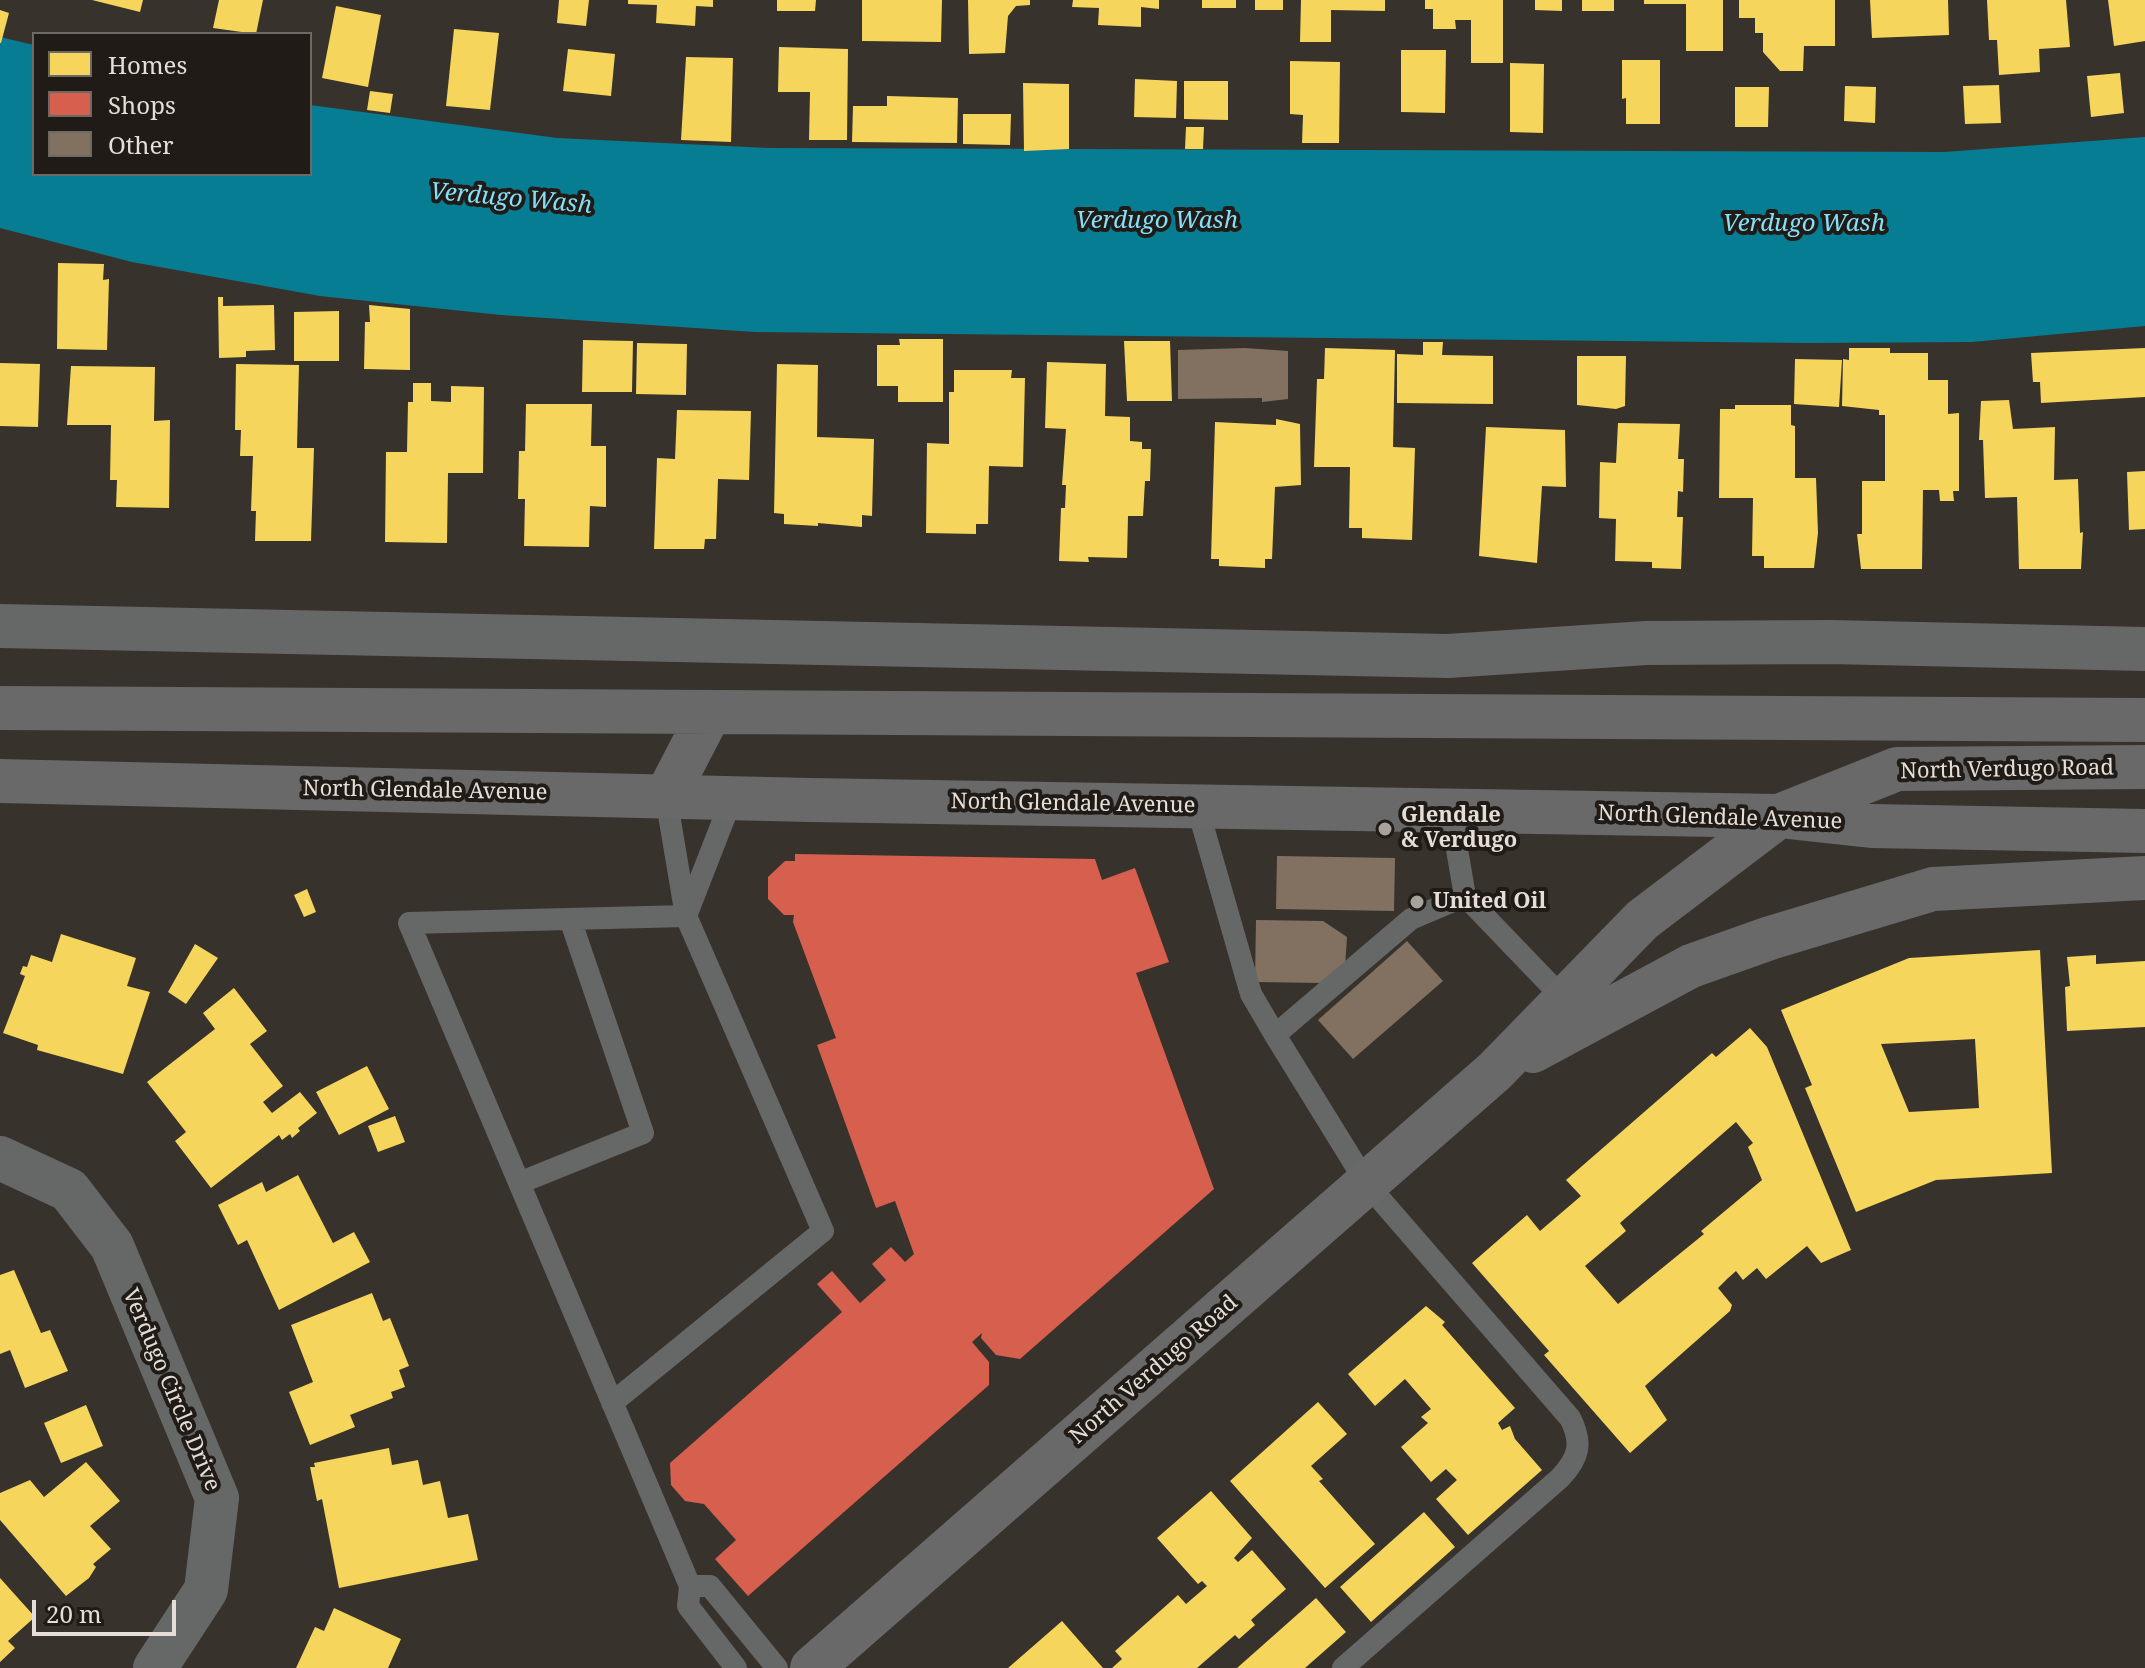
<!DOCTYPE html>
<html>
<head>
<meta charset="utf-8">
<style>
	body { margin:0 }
	#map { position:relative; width:2145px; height:1668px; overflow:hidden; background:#38322c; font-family:"Noto Serif",serif }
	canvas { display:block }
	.legend { position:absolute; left:32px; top:32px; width:280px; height:144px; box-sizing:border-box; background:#201b16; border:2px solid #6f6964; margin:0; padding:10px 14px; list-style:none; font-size:24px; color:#e5ded8 }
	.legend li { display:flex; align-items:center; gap:16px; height:40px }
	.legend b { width:40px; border:2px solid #6f6964 }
	.scale { position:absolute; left:32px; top:1600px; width:144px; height:36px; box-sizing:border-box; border:4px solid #e5ded8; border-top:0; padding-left:10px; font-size:24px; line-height:28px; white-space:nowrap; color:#e5ded8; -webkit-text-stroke:6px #201b16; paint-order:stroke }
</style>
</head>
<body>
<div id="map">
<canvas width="2145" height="1668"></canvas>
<ul class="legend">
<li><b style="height:22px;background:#f6d55c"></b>Homes</li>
<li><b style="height:22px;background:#d6604d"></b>Shops</li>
<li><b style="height:22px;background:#827160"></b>Other</li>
</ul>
<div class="scale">20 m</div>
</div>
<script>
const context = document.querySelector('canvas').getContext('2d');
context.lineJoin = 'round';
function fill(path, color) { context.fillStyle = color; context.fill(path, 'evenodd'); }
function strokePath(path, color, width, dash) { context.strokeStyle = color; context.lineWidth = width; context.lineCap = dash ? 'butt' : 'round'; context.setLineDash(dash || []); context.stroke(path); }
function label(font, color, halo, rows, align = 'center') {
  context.font = font + ' "Noto Serif",serif'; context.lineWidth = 8; context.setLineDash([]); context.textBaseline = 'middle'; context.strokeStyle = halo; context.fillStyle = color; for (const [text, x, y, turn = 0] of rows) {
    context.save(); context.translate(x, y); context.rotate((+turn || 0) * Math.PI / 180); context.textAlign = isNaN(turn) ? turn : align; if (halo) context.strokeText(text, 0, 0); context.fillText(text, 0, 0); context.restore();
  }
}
fill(new Path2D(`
	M 0,37 L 34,45 L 34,174 L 310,174 L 310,105 L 557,138 L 769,148 L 1944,152 L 2145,137 L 2145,326 L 1972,342 L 1809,343 L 755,332 L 501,315 L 320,296 L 132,262 L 0,228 Z`), '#077d93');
fill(new Path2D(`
	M 92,0 L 143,0 L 140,12 Z
	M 219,0 L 263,0 L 256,34 L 213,28 Z
	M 559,0 L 589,0 L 586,26 L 557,23 Z
	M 628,0 L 713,0 L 713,7 L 696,6 L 695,26 L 656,23 L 657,5 L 628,4 Z
	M 777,0 L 816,0 L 815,11 L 777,11 Z
	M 862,0 L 942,0 L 941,42 L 862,41 Z
	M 968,0 L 1030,0 L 1030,5 L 1016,6 L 1008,16 L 1005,53 L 969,54 Z
	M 1073,0 L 1159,0 L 1159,9 L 1141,7 L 1141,27 L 1098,25 L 1099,8 L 1072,7 Z
	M 1202,0 L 1236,0 L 1236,8 L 1202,8 Z
	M 1255,0 L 1283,0 L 1283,10 L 1255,10 Z
	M 1301,0 L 1385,0 L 1385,11 L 1331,10 L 1331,42 L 1300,42 Z
	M 1425,0 L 1503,0 L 1503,63 L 1471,63 L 1471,20 L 1455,20 L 1456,29 L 1433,29 L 1433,9 L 1425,9 Z
	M 1535,0 L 1562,0 L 1562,11 L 1535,10 Z
	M 1582,0 L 1614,0 L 1614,11 L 1582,11 Z
	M 1644,0 L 1723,0 L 1723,51 L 1686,51 L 1686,4 L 1644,4 Z
	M 1739,0 L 1835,0 L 1835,46 L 1804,46 L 1803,71 L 1780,71 L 1763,52 L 1763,33 L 1755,33 L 1755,18 L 1739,18 Z
	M 1870,0 L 1948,0 L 1949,35 L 1872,38 Z
	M 1987,0 L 2066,0 L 2070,47 L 2039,49 L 2040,72 L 1999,75 L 1997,40 L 1989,40 Z
	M 2108,0 L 2145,0 L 2145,41 L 2114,46 Z
	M 336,6 L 381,15 L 368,87 L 322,78 Z
	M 0,10 L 9,13 L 1,43 L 0,43 Z
	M 454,29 L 499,33 L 490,110 L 446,106 Z
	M 779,47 L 848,49 L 847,140 L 809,140 L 810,92 L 778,92 Z
	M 568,49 L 615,54 L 611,96 L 563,91 Z
	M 1401,50 L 1446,50 L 1445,113 L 1401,112 Z
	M 686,57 L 733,58 L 731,142 L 681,140 Z
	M 1622,60 L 1660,60 L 1660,124 L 1626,124 L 1626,98 L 1622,99 Z
	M 1290,61 L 1340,62 L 1339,143 L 1302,143 L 1303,115 L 1290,114 Z
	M 1510,63 L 1544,64 L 1543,133 L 1510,132 Z
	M 2120,73 L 2124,113 L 2091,117 L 2087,76 Z
	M 1135,79 L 1177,81 L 1176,118 L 1134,117 Z
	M 1184,81 L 1228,81 L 1228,120 L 1184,119 Z
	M 1023,83 L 1069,84 L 1069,149 L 1024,151 Z
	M 1999,85 L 2001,123 L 1965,124 L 1963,86 Z
	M 1845,86 L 1876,87 L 1875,123 L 1844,121 Z
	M 1735,87 L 1769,87 L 1768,127 L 1735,127 Z
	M 370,91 L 393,94 L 390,113 L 367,110 Z
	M 887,96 L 958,98 L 957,143 L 852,142 L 853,106 L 887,106 Z
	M 963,114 L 1011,114 L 1010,145 L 963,144 Z
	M 1186,127 L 1204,127 L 1203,149 L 1185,149 Z
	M 58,263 L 104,264 L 103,280 L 109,279 L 107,350 L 57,349 Z
	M 218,297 L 223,297 L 223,306 L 274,305 L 275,350 L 246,351 L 246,357 L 219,358 Z
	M 369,305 L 410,309 L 410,370 L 364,369 L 365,322 L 370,322 Z
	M 339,311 L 339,361 L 294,361 L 294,312 Z
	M 899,339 L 943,339 L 943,402 L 898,402 L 898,386 L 877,386 L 877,345 L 900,345 Z
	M 583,340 L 633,341 L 632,392 L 582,392 Z
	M 1124,341 L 1170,341 L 1172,401 L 1127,401 Z
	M 1423,342 L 1443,342 L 1442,355 L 1493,356 L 1493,404 L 1397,403 L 1397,354 L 1423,355 Z
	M 637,343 L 687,344 L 686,395 L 636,394 Z
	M 1325,348 L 1395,350 L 1393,447 L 1415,448 L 1412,540 L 1362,538 L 1362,528 L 1349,528 L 1350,467 L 1314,467 L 1317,379 L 1324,379 Z
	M 1849,348 L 1890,348 L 1890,353 L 1928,353 L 1928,380 L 1948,380 L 1948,414 L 1959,413 L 1959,491 L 1953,491 L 1954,501 L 1940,501 L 1939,490 L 1923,490 L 1922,569 L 1861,569 L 1857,534 L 1862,534 L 1862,481 L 1885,481 L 1885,415 L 1879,415 L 1879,410 L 1842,406 L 1843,359 L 1849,360 Z
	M 2145,348 L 2145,397 L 2041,403 L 2040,382 L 2033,382 L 2031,353 Z
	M 1577,356 L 1626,356 L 1625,406 L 1616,409 L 1577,405 Z
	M 1795,359 L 1842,360 L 1839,407 L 1794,404 Z
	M 1047,362 L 1106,364 L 1105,416 L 1130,417 L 1130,441 L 1142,442 L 1142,449 L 1151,449 L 1150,481 L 1145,481 L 1143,516 L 1128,516 L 1127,558 L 1088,557 L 1089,562 L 1059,561 L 1061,508 L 1065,508 L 1066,485 L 1062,485 L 1066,429 L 1045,428 Z
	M 0,363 L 40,364 L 38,427 L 0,426 Z
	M 236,364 L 299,365 L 297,448 L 314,448 L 311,541 L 255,541 L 256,511 L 251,511 L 253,456 L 240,456 L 241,430 L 235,430 Z
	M 777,364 L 818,365 L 817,437 L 874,439 L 872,516 L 862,515 L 862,527 L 818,523 L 818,526 L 784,524 L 784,514 L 774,513 Z
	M 71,366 L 155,367 L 154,421 L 170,420 L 169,508 L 116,507 L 117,480 L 110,480 L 111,425 L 67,425 Z
	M 954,370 L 1012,370 L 1011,378 L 1025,378 L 1023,467 L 989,466 L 988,524 L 976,524 L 976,534 L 926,533 L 927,443 L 949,444 L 949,392 L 954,392 Z
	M 413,383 L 431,383 L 431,401 L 451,402 L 451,386 L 484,387 L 483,473 L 448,473 L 447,543 L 385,542 L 386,452 L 407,452 L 408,402 L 413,402 Z
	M 2009,400 L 2013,429 L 2055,427 L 2054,480 L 2078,479 L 2080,533 L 2083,532 L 2081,569 L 2019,569 L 2017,497 L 1985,498 L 1983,440 L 1979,440 L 1981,401 Z
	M 526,404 L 592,404 L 591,446 L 606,446 L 606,507 L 590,506 L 589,547 L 524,546 L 525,499 L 518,499 L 519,451 L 525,451 Z
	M 1735,405 L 1791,405 L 1791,425 L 1795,426 L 1795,478 L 1816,478 L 1818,533 L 1814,568 L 1764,568 L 1764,556 L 1752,556 L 1753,498 L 1719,498 L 1720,409 L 1735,409 Z
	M 677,410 L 751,411 L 749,480 L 718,479 L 716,539 L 705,539 L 704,549 L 654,549 L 657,458 L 675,459 Z
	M 1276,419 L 1300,424 L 1301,485 L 1275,487 L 1272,559 L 1265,559 L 1265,568 L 1219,566 L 1219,559 L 1211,559 L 1215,422 L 1276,425 Z
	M 1618,423 L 1680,424 L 1678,459 L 1684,459 L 1683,492 L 1678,491 L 1677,517 L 1683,517 L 1681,569 L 1652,568 L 1652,562 L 1615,561 L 1616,519 L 1599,518 L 1600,462 L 1616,463 Z
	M 1486,427 L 1565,430 L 1566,487 L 1542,486 L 1537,563 L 1479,556 Z
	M 2145,471 L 2145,529 L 2129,530 L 2127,472 Z
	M 307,889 L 316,912 L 304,917 L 294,895 Z
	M 61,934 L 136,958 L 127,986 L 150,992 L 123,1074 L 37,1050 L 38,1045 L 3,1033 L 25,976 L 20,974 L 23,966 L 27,967 L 31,955 L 52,962 Z
	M 195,944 L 218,958 L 186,1004 L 168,992 Z
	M 2040,950 L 2052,1173 L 1936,1180 L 1856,1212 L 1805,1088 L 1812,1085 L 1781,1010 L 1909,958 ZM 1975,1039 L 1979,1108 L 1909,1112 L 1881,1044 Z
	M 2096,955 L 2096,964 L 2145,961 L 2145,1027 L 2067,1031 L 2065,987 L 2070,986 L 2067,957 Z
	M 234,988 L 267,1031 L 250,1044 L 283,1086 L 263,1102 L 272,1113 L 300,1092 L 317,1113 L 298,1128 L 300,1131 L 292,1138 L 290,1134 L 282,1140 L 279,1135 L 211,1188 L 175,1141 L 186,1132 L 147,1082 L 215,1029 L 203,1013 Z
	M 1750,1028 L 1767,1047 L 1851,1250 L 1821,1263 L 1807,1246 L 1766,1279 L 1757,1268 L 1743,1280 L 1736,1271 L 1727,1279 L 1718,1288 L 1732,1305 L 1730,1311 L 1645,1386 L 1667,1420 L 1630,1453 L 1544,1355 L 1549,1351 L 1472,1263 L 1527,1215 L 1540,1231 L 1581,1196 L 1566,1180 L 1712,1053 L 1716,1057 ZM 1736,1122 L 1753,1143 L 1748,1147 L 1762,1180 L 1701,1231 L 1704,1234 L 1618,1304 L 1585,1266 L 1626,1231 L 1620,1223 Z
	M 367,1066 L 389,1109 L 339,1135 L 316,1092 Z
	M 395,1116 L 405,1142 L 378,1152 L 368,1126 Z
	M 298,1175 L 333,1243 L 354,1232 L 370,1262 L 279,1310 L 247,1240 L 238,1245 L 218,1205 L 262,1182 L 266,1192 Z
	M 14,1270 L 41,1333 L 50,1330 L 68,1371 L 25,1388 L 10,1350 L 0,1354 L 0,1275 Z
	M 372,1293 L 383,1321 L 390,1318 L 409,1366 L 399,1370 L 405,1387 L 391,1392 L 393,1398 L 350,1415 L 355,1427 L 310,1445 L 289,1392 L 313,1382 L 291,1325 Z
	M 1426,1306 L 1445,1322 L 1442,1325 L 1515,1408 L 1498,1423 L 1502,1430 L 1510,1426 L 1515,1439 L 1542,1470 L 1468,1535 L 1436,1499 L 1457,1480 L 1446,1469 L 1431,1482 L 1401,1447 L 1428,1423 L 1421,1417 L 1431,1409 L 1405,1379 L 1375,1406 L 1348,1374 Z
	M 1318,1402 L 1347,1434 L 1311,1466 L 1323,1479 L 1319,1481 L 1375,1544 L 1325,1588 L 1230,1481 Z
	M 86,1405 L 103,1446 L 61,1463 L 44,1423 Z
	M 389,1448 L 392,1465 L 418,1460 L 423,1485 L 440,1481 L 448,1518 L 468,1514 L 478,1560 L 339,1588 L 322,1499 L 317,1501 L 310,1467 L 315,1467 L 314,1463 Z
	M 86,1462 L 120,1501 L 90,1526 L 111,1549 L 93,1564 L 96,1567 L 89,1578 L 66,1596 L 0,1520 L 0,1493 L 30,1480 L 44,1497 Z
	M 1211,1491 L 1252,1538 L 1234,1558 L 1238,1562 L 1252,1550 L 1286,1589 L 1251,1620 L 1255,1625 L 1239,1639 L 1235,1635 L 1197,1668 L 1112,1668 L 1122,1659 L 1115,1651 L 1178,1595 L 1186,1604 L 1207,1586 L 1202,1581 L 1198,1584 L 1157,1538 Z
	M 1424,1512 L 1455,1547 L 1371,1622 L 1340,1587 Z
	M 0,1578 L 35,1617 L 8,1641 L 15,1648 L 0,1662 Z
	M 1316,1598 L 1346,1632 L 1305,1668 L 1237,1668 Z
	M 334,1608 L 401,1639 L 388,1668 L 296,1668 L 315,1627 L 324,1631 Z
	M 1062,1621 L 1103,1668 L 1008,1668 Z`), '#f6d55c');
fill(new Path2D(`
	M 795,854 L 1095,859 L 1102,880 L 1135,868 L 1169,962 L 1136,973 L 1214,1189 L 1020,1359 L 996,1355 L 981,1338 L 982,1333 L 972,1342 L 989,1362 L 989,1385 L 748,1596 L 715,1559 L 736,1540 L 704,1504 L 685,1501 L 671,1485 L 670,1463 L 842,1312 L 817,1284 L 832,1271 L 860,1303 L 886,1280 L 872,1264 L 891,1247 L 905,1262 L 914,1254 L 895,1201 L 876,1208 L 817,1045 L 836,1038 L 793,922 L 794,915 L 784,915 L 768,899 L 768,877 L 785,861 L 795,861 Z`), '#d6604d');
fill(new Path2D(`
	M 1245,348 L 1288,351 L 1288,399 L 1262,402 L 1262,398 L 1178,399 L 1178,350 Z
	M 1277,856 L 1395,858 L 1394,911 L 1276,909 Z
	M 1256,920 L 1323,921 L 1347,937 L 1345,967 L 1321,983 L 1255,982 Z
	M 1407,941 L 1443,981 L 1353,1059 L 1318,1020 Z`), '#827160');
strokePath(new Path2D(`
	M 666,797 L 686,916 L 732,798
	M 1197,806 L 1251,994 L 1275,1035 L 1367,1184 L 1570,1418 C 1583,1443 1579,1458 1560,1478 L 1343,1668
	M 1450,809 L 1465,896 L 1564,999
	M 1275,1035 L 1411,919 L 1465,896
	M 519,1183 L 643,1133 L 570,919
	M 612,1403 L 823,1231 L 686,916 L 409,923 L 690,1586 L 688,1606 L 736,1668
	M 690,1586 L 710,1586 L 777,1668`), '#666868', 22);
strokePath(new Path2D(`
	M 0,626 L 1448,656 L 1646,643 L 1830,642 L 2145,649
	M 0,1158 L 69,1190 L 112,1246 L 217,1498 L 206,1590 L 155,1668`), '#666868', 44);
strokePath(new Path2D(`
	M 0,708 L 2145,720
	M 0,781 L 810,800 L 1779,816 L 1871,826 L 2145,831
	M 666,797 L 709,714
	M 1533,1051 L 1691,966 L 1770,938 L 1933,889 L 2145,878
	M 812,1668 L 1495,1071 L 1642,920 L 1779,816 L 1897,769 L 2145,767`), '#686968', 44);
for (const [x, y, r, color] of [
	[1385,829,8,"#a8a29c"],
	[1417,902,8,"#a8a29c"]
]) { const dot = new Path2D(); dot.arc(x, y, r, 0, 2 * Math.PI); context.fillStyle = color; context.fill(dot); strokePath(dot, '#201b16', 3); }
label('22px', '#e5ded8', '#201b16', [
	["North Verdugo Road",2007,770,-1],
	["North Glendale Avenue",425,791,1],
	["North Glendale Avenue",1073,804,1],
	["North Glendale Avenue",1720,818,2],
	["North Verdugo Road",1154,1370,-41],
	["Verdugo Circle Drive",171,1390,67]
]);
label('bold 22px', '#e5ded8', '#201b16', [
	["Glendale",1401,816],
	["& Verdugo",1401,841],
	["United Oil",1433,902]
], 'left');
label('italic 24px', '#84dff8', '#201b16', [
	["Verdugo Wash",511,199,5],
	["Verdugo Wash",1157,221],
	["Verdugo Wash",1804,224]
]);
</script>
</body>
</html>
